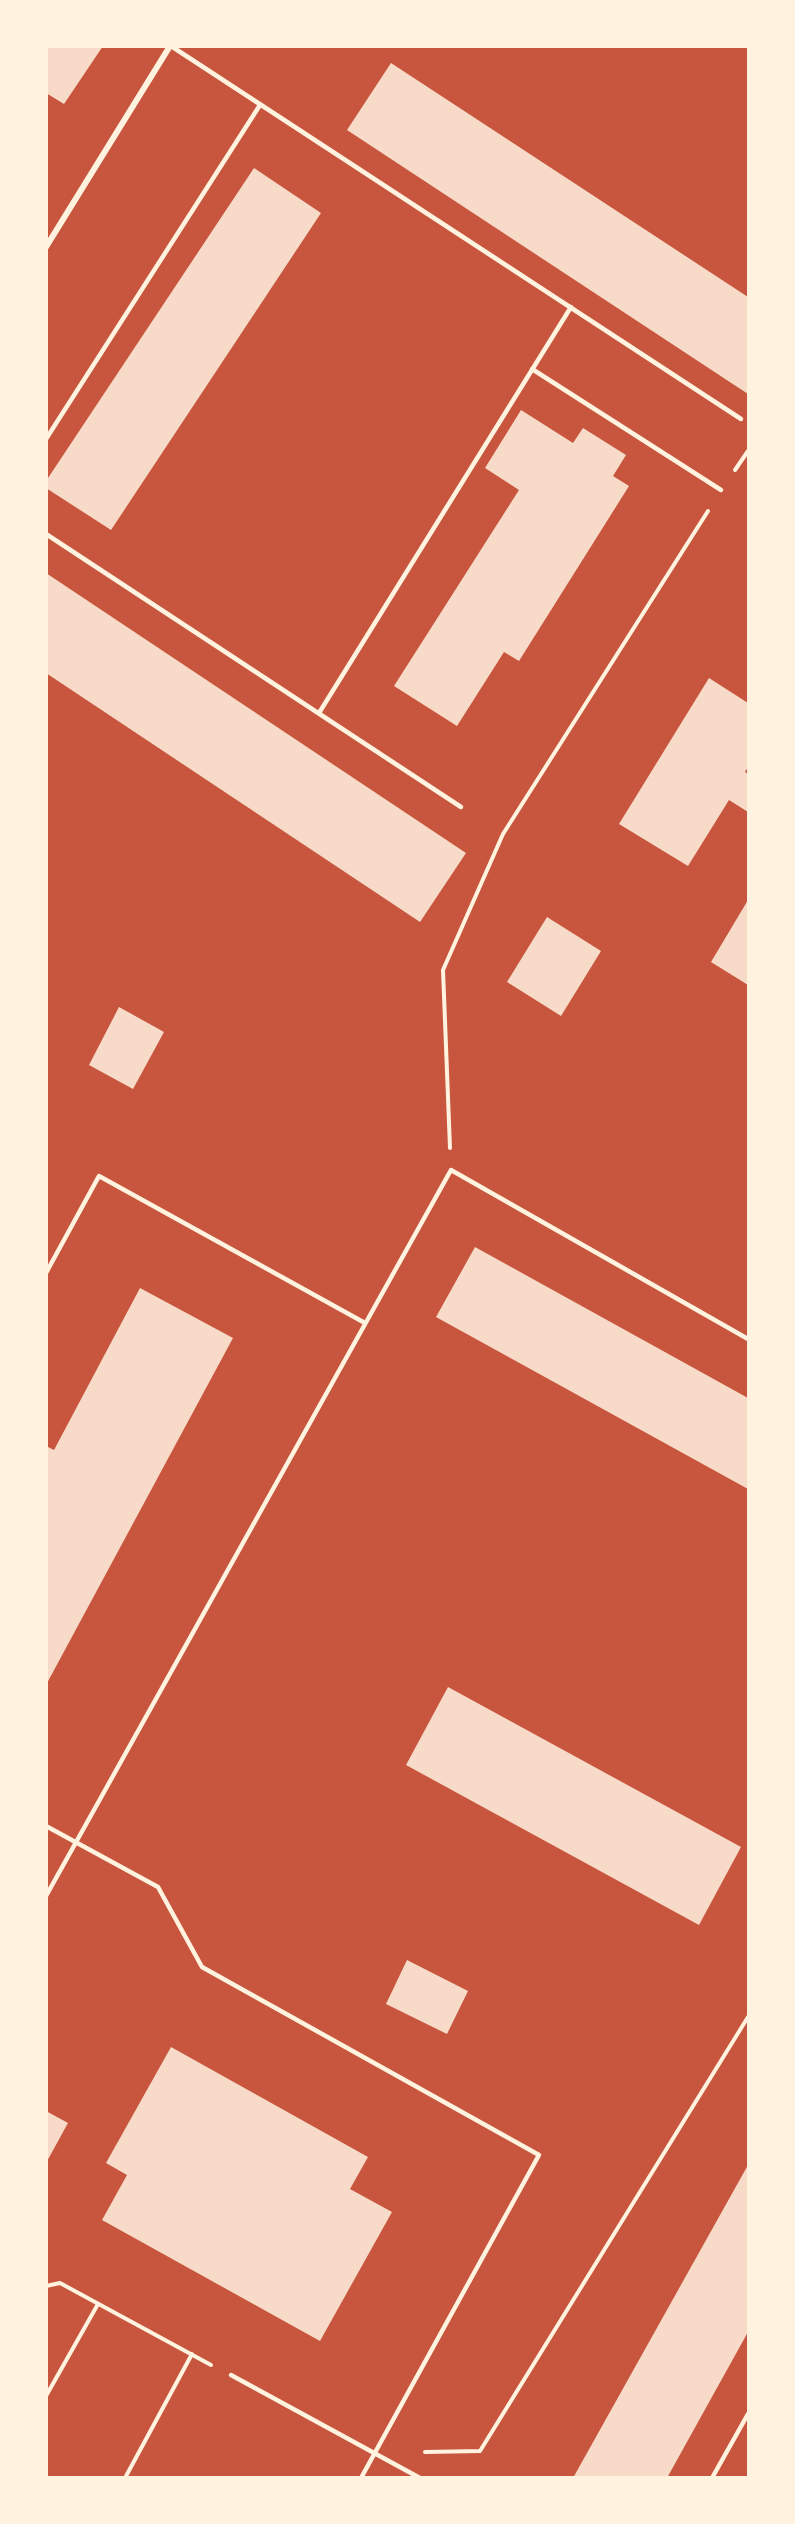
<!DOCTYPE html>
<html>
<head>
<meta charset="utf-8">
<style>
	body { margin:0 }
	#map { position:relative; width:795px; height:2524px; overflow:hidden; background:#c8553d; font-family:Rubik,sans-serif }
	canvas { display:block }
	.frame { position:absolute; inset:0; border:48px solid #fff3e0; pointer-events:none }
</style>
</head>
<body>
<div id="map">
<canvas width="795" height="2524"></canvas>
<div class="frame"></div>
</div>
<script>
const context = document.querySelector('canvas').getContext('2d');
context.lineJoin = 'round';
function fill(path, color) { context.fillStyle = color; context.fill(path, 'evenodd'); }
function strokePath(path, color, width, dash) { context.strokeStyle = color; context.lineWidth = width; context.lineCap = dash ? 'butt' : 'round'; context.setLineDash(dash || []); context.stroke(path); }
fill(new Path2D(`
	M 46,46 L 103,46 L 64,104 L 46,93 Z
	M 391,63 L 748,297 L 748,394 L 347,130 Z
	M 254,168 L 321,213 L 111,530 L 46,488 L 46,481 Z
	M 521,410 L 573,443 L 583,428 L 626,455 L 613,476 L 629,486 L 519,661 L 504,652 L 457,726 L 394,686 L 519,490 L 485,468 Z
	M 46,573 L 466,853 L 420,922 L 46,673 Z
	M 709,678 L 748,703 L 748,767 L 745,772 L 748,774 L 748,812 L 729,800 L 688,866 L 619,824 Z
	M 748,900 L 748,985 L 711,962 Z
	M 547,917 L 601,951 L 561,1016 L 507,982 Z
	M 119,1007 L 164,1032 L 133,1089 L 89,1065 Z
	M 475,1247 L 748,1398 L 748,1489 L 436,1317 Z
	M 140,1288 L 233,1338 L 46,1685 L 46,1446 L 54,1450 Z
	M 448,1687 L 741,1847 L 699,1925 L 406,1765 Z
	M 407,1960 L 468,1991 L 447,2034 L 386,2004 Z
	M 171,2047 L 368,2157 L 350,2189 L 392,2212 L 320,2341 L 102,2220 L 127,2175 L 106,2163 Z
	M 46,2111 L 68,2123 L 46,2163 Z
	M 748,2165 L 748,2332 L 667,2478 L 573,2478 Z`), '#f7dbc8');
strokePath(new Path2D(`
	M 735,470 L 748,451
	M 450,1148 L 443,970 L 503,834 L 708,511
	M 46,2286 L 60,2283 L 211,2365
	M 46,2396 L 98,2304
	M 425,2452 L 480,2451 L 748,2017
	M 125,2478 L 192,2354`), '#fff3e0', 4);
strokePath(new Path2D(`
	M 171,46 L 741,419
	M 532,369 L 721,490
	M 46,439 L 260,105
	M 46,534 L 461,807
	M 319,713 L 571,307
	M 46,1273 L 99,1176 L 365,1323
	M 46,1826 L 158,1887 L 202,1967 L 539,2155 L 361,2478
	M 46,1896 L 451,1170 L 748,1339
	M 231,2375 L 420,2478
	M 712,2478 L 748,2414`), '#fff3e0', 4.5);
strokePath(new Path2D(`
	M 46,247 L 170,46`), '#fff3e0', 6);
</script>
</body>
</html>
